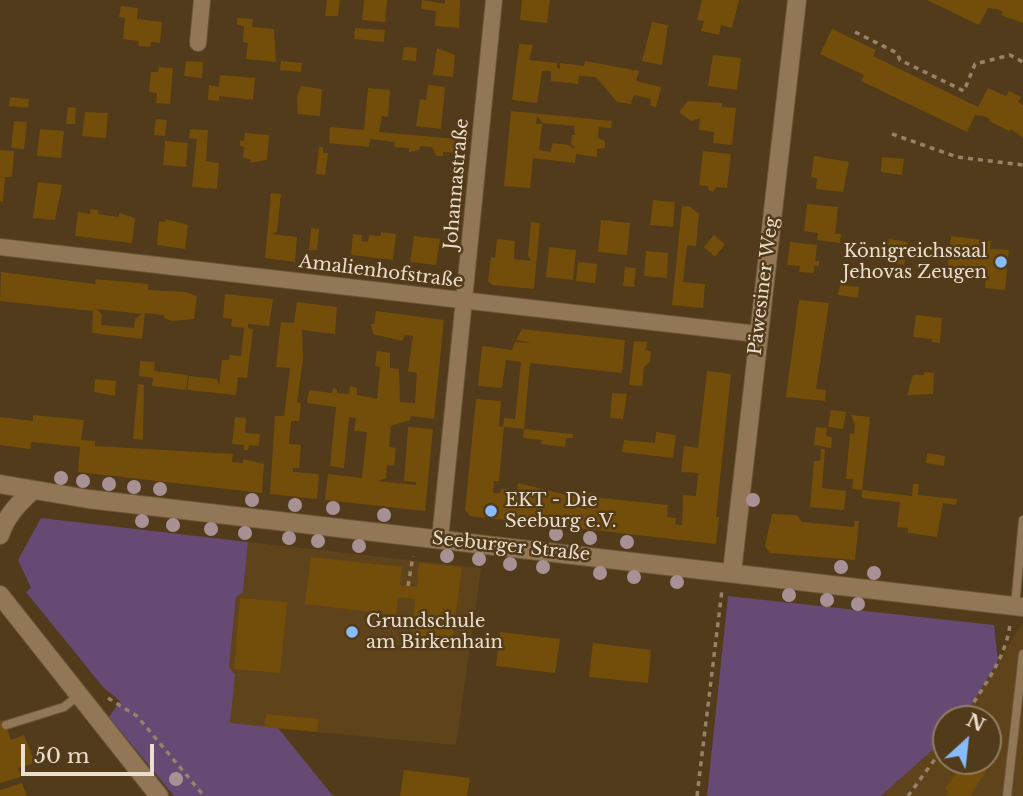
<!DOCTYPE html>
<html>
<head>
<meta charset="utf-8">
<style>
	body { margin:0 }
	#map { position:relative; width:1023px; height:796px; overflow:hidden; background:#523b1a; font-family:"Libre Baskerville",serif }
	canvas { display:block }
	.north { position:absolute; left:932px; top:705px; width:70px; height:70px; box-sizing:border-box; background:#523b1a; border:2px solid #907c61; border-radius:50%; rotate:27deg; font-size:19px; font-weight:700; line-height:28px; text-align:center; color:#ecdecc }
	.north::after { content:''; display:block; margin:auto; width:24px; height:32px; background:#87bbfb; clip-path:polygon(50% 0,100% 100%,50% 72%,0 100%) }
	.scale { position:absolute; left:21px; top:744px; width:133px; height:32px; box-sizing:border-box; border:4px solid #ecdecc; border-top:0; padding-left:9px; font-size:21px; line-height:24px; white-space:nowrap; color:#ecdecc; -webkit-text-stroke:5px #523b1a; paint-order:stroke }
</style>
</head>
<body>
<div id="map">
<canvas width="1023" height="796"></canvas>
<div class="north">N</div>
<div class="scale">50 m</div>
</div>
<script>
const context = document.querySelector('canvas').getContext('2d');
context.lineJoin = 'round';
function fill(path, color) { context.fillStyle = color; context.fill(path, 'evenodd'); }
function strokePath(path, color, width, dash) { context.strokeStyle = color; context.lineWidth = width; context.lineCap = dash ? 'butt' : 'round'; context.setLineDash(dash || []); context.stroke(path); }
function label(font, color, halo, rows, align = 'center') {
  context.font = font + ' "Libre Baskerville",serif'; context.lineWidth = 5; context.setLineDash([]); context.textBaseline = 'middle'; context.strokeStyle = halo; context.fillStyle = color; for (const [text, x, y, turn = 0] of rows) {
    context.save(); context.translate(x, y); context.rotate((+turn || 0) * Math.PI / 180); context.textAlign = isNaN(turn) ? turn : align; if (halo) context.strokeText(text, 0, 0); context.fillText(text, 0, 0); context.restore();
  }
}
fill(new Path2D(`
	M 248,542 L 481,568 L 456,745 L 230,724 L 229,668 L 236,596 L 243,592 Z
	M 1023,622 L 1023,796 L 881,796 L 946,738 L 946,761 L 988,761 L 988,719 L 963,719 Z`), '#5f431a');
fill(new Path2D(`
	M 41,518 L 248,542 L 243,592 L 236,597 L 229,667 L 235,675 L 230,723 L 278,728 L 333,796 L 174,796 L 109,717 L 120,701 L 103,687 L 26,592 L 31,588 L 18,560 Z
	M 728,596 L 994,625 L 998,661 L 963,719 L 946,719 L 946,738 L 881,796 L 707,796 Z`), '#664a74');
fill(new Path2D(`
	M 327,0 L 340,0 L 338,16 L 325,16 Z
	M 364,0 L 387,0 L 385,22 L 362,20 Z
	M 422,0 L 445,4 L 445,0 L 460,0 L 459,28 L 435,26 L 436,11 L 421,9 Z
	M 522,0 L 550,0 L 547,23 L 520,20 Z
	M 702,0 L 739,0 L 732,28 L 721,25 L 719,35 L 701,31 L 704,21 L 697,20 Z
	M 927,0 L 1023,0 L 1023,23 L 1001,15 L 1003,12 L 997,9 L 988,8 L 979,25 Z
	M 121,6 L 138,8 L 137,19 L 162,22 L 160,43 L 151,42 L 150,47 L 138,46 L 139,41 L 123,39 L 125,18 L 119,17 Z
	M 237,18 L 253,19 L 252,27 L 274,29 L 276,62 L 246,59 L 248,43 L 243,42 L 244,26 L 237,25 Z
	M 652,22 L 668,25 L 662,65 L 642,61 Z
	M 355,28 L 385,30 L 384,42 L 354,39 Z
	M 832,29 L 876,50 L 873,56 L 978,107 L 988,88 L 1006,96 L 1009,91 L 1021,97 L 1018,102 L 1023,105 L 1023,138 L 1011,129 L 1009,131 L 989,121 L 990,119 L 984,116 L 975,115 L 967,132 L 861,81 L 864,75 L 820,54 Z
	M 519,44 L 533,45 L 529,60 L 557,63 L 557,68 L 560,69 L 560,63 L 584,66 L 585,61 L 639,71 L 636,81 L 661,87 L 656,107 L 650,105 L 651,99 L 634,95 L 631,104 L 617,102 L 596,77 L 579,76 L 578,84 L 551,81 L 551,71 L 542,71 L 537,103 L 512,100 Z
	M 404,47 L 417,48 L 416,61 L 402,60 Z
	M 437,48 L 455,55 L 453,77 L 433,75 Z
	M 713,55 L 741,58 L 737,90 L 708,86 Z
	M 186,61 L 203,62 L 202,78 L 184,76 Z
	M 281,61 L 302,63 L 301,72 L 280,70 Z
	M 159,67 L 173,68 L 170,104 L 156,103 L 157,93 L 149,92 L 151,72 L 158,72 Z
	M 220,75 L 255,78 L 253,100 L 219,96 L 219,101 L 208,100 L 209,85 L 219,87 Z
	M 428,85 L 445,87 L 441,129 L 416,126 L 420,99 L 426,100 Z
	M 301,86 L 322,89 L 320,116 L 298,114 L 297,96 Z
	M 368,88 L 390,90 L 388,117 L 382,116 L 379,132 L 457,139 L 456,153 L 443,152 L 443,156 L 436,156 L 432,147 L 420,146 L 419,150 L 409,152 L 409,148 L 394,147 L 395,142 L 370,139 L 369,147 L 329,143 L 330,127 L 364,130 Z
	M 10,97 L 29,99 L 28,108 L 9,106 Z
	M 688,101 L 722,103 L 722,107 L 736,108 L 732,145 L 713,143 L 714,132 L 699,130 L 700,118 L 691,121 L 679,112 Z
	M 68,107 L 76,108 L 75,124 L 66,124 Z
	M 511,111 L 612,121 L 611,128 L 599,127 L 598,138 L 605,141 L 605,148 L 597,149 L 597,157 L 576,154 L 575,163 L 533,158 L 530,188 L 504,186 ZM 537,116 L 543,123 L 574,126 L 575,135 L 572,135 L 571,145 L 574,146 L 574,149 L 568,145 L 553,143 L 550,152 L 539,150 L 542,124 L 536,124 Z
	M 85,112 L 108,113 L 106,138 L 82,136 Z
	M 156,119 L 167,120 L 165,136 L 154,135 Z
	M 14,121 L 27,122 L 24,149 L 11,148 Z
	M 40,129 L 64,131 L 61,158 L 37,156 Z
	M 190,129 L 208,130 L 206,161 L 219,163 L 217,189 L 192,187 L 197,139 L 189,138 Z
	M 245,133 L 269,135 L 267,160 L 250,163 L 251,159 L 243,158 L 244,147 L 240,146 L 240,140 L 244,141 Z
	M 165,141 L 188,143 L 186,167 L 163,165 Z
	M 319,147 L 323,147 L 323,153 L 328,153 L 325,175 L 316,174 Z
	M 0,150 L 14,151 L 12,177 L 5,177 L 3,202 L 0,201 Z
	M 703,151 L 731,154 L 727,188 L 716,187 L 713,192 L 709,191 L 708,186 L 699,185 Z
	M 814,156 L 849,162 L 843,192 L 816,189 L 817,178 L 811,177 Z
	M 882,157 L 904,159 L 902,175 L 881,172 Z
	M 38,182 L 62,185 L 55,220 L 33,218 Z
	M 271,193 L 281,194 L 277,232 L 271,234 L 297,237 L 295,262 L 265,258 Z
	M 653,200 L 675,202 L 673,227 L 650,225 Z
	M 807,204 L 838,207 L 835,234 L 841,234 L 840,243 L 817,240 L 818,233 L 804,231 Z
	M 682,206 L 690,207 L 699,214 L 696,246 L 687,245 L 683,282 L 705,284 L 703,308 L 672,305 Z
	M 90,209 L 98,210 L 98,214 L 119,217 L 119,213 L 135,218 L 132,243 L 75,236 L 78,212 L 90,214 Z
	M 166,219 L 188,225 L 185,249 L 157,245 L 159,221 L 165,222 Z
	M 601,220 L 630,223 L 627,255 L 598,252 Z
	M 531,222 L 540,223 L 534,289 L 492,285 L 488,281 L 491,257 L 495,258 L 497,239 L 515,241 L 514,259 L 531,261 L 528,256 Z
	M 311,228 L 319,229 L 317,250 L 309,250 Z
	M 381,232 L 396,234 L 393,260 L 351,255 L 353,234 L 362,235 L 361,241 L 368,242 L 369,235 L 381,236 Z
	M 714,235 L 725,244 L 715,257 L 704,247 Z
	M 414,236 L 440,239 L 436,265 L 410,262 Z
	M 951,236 L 991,241 L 990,249 L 1009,250 L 1005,290 L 985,288 L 986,276 L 947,272 Z
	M 889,239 L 908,242 L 904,265 L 886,262 Z
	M 790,242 L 817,245 L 815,261 L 819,261 L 819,266 L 814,266 L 814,273 L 799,272 L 800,266 L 787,265 Z
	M 549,247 L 576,250 L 573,280 L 546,277 Z
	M 646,251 L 668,253 L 667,278 L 644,276 Z
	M 578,262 L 597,264 L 595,283 L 576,281 Z
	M 625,267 L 636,268 L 634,287 L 623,286 Z
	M 1,272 L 95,284 L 96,279 L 148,284 L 148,290 L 185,292 L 197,296 L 194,319 L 172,321 L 164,318 L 164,315 L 145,313 L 142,339 L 92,333 L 93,311 L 0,301 ZM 97,309 L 142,314 L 135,319 L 134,328 L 101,325 L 102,315 Z
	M 840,285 L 859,287 L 858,298 L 838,295 Z
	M 225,294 L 273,299 L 269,326 L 248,324 L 248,328 L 253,329 L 247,378 L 238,377 L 236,395 L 187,390 L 189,376 L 217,379 L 219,386 L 222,360 L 229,360 L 230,355 L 241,356 L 244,328 L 231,326 L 232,319 L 223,318 Z
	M 799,300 L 829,303 L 816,389 L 826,390 L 825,401 L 786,397 Z
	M 297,302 L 337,307 L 335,334 L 302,330 L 303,359 L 297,402 L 301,403 L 299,421 L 291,421 L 289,444 L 301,445 L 299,468 L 293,468 L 293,472 L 319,474 L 317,499 L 270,494 L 275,416 L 284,416 L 290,368 L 276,367 L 281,322 L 294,323 Z
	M 376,311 L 444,320 L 434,419 L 411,416 L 410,420 L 391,426 L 389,447 L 396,448 L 394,466 L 387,465 L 386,478 L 378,481 L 416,485 L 416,482 L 404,481 L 408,427 L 433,429 L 425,511 L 325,500 L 328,474 L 362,478 L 367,432 L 354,431 L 356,418 L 349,417 L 344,468 L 330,466 L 336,407 L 307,403 L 309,390 L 332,393 L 333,388 L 337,389 L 337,393 L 349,394 L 350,386 L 357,388 L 357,395 L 377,399 L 380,367 L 375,366 L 377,351 L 390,353 L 390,368 L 399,369 L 400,402 L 415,403 L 417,373 L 408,371 L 413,336 L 405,335 L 402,341 L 373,334 L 371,324 L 374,324 Z
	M 916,315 L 942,318 L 940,343 L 932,342 L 932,339 L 913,337 Z
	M 522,329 L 625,340 L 622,373 L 530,363 L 524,429 L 504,427 L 499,481 L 494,481 L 493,493 L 500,493 L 501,489 L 517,490 L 518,483 L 567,495 L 588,497 L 588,493 L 594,493 L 593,497 L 668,505 L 667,517 L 676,518 L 675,524 L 682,525 L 683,495 L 696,496 L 698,473 L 681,472 L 684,446 L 698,448 L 707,371 L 731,374 L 716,517 L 719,517 L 716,544 L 470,516 L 465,510 L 476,399 L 501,401 L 499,426 L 503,427 L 504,418 L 515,419 L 521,362 L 506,360 L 502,388 L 478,386 L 482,346 L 512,350 L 515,342 L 532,343 L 516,340 Z
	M 634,341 L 647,342 L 646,350 L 651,351 L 650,362 L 644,367 L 642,386 L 629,385 Z
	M 140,361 L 155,362 L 154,371 L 188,375 L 186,390 L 152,386 L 153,378 L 139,376 Z
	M 924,372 L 934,373 L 933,394 L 907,395 L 913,375 L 924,375 Z
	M 95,379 L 116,381 L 115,396 L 94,392 Z
	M 138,384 L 144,385 L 143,440 L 133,439 Z
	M 612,393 L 627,394 L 623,419 L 610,418 Z
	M 831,410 L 846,412 L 843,429 L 828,427 Z
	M 33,415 L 84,420 L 81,440 L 95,441 L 95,446 L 233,454 L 232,462 L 243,463 L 243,459 L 264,464 L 262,493 L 78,472 L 80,447 L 31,442 L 30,449 L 0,445 L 0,417 L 33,421 Z
	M 851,415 L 870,417 L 862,490 L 912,496 L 913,484 L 919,484 L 918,495 L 957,499 L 956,505 L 943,503 L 937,537 L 908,533 L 908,528 L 897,527 L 900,502 L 862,498 L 862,490 L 852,489 L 853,479 L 846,479 L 850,433 L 854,434 L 855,425 Z
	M 235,417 L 246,418 L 245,433 L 260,434 L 259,446 L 249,445 L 248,450 L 244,450 L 244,445 L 232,444 Z
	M 816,427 L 827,428 L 826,436 L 832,437 L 831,448 L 814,445 Z
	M 524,429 L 573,434 L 573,438 L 566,438 L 565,447 L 541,444 L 542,440 L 523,438 Z
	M 656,432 L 676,435 L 673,458 L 622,452 L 624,440 L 655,443 Z
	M 821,449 L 825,449 L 822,488 L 846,491 L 844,510 L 810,507 L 814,461 L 820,461 Z
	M 927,453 L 945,456 L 944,466 L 926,463 Z
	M 772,514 L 797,515 L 802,522 L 854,527 L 855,521 L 859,521 L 855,560 L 770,553 L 765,546 Z
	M 311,557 L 402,567 L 400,585 L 417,587 L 419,563 L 462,567 L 452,642 L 412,638 L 415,599 L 398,597 L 396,615 L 305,604 Z
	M 240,598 L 287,602 L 280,673 L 234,669 Z
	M 500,632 L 560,639 L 555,673 L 496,666 Z
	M 593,643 L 651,650 L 648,683 L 589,677 Z
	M 266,714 L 319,719 L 317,732 L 265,727 Z
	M 4,720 L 11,740 L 24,735 L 35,763 L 18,768 L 21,777 L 0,783 L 0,721 Z
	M 988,755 L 994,759 L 970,796 L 946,796 L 949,792 L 945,789 L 964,761 L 988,761 Z
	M 404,770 L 470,778 L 467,796 L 400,796 Z
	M 22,783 L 27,796 L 0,796 L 0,790 Z`), '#734d0a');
const service = new Path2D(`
	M 1015,606 L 1023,520
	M 6,725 L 64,707 L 79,695
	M 1007,796 L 1023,654`);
const minor = new Path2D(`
	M 198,43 L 202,0
	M 0,247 L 757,334
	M 440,539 L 494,0`);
const tertiary = new Path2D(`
	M 0,484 L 88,499 L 1023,607
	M 0,535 C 6,516 18,504 33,490
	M 732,572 L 797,0
	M 0,595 L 159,796`);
strokePath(service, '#6a5739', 10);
strokePath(minor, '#6a5739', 18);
strokePath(tertiary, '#6a5739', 20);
strokePath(new Path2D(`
	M 855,32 L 897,53 L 900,60 L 964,91 L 975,64 L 1010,55 L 1023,62
	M 892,134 L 957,157 L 1023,165
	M 408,586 L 413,556
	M 108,698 L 137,716 L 204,796
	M 963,719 C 981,690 1006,659 1010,624
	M 697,796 L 722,590
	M 908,796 L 946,744`), '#958268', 3.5, [5, 5]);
strokePath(service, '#917755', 8);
strokePath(minor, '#917755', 16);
strokePath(tertiary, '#917755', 18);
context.fillStyle = '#a79194';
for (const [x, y] of [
	[61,478],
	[83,481],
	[109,484],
	[134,487],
	[160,489],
	[252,500],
	[753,500],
	[295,505],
	[333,508],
	[384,515],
	[142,521],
	[173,525],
	[211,529],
	[245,533],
	[556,534],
	[289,538],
	[590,538],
	[318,541],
	[627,542],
	[359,546],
	[447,556],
	[479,559],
	[510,564],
	[543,567],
	[841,567],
	[600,573],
	[874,573],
	[634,577],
	[677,582],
	[789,595],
	[827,600],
	[858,604],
	[176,779]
]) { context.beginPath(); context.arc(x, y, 7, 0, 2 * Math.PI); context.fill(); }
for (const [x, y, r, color] of [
	[1001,262,7,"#87bbfb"],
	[491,511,7,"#87bbfb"],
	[352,632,7,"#87bbfb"]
]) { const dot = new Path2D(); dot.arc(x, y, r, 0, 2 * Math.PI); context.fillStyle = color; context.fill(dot); strokePath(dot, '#523b1a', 2.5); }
label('18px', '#ecdecc', '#523b1a', [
	["Johannastraße",457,184,-85],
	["Amalienhofstraße",381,272,7],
	["Päwesiner Weg",764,286,-83],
	["Seeburger Straße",511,547,6]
]);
label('18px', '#ecdecc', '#523b1a', [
	["Königreichssaal",987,252,"right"],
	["Jehovas Zeugen",987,273,"right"],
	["EKT - Die",505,501],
	["Seeburg e.V.",505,522],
	["Grundschule",366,622],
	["am Birkenhain",366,643]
], 'left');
</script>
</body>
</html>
